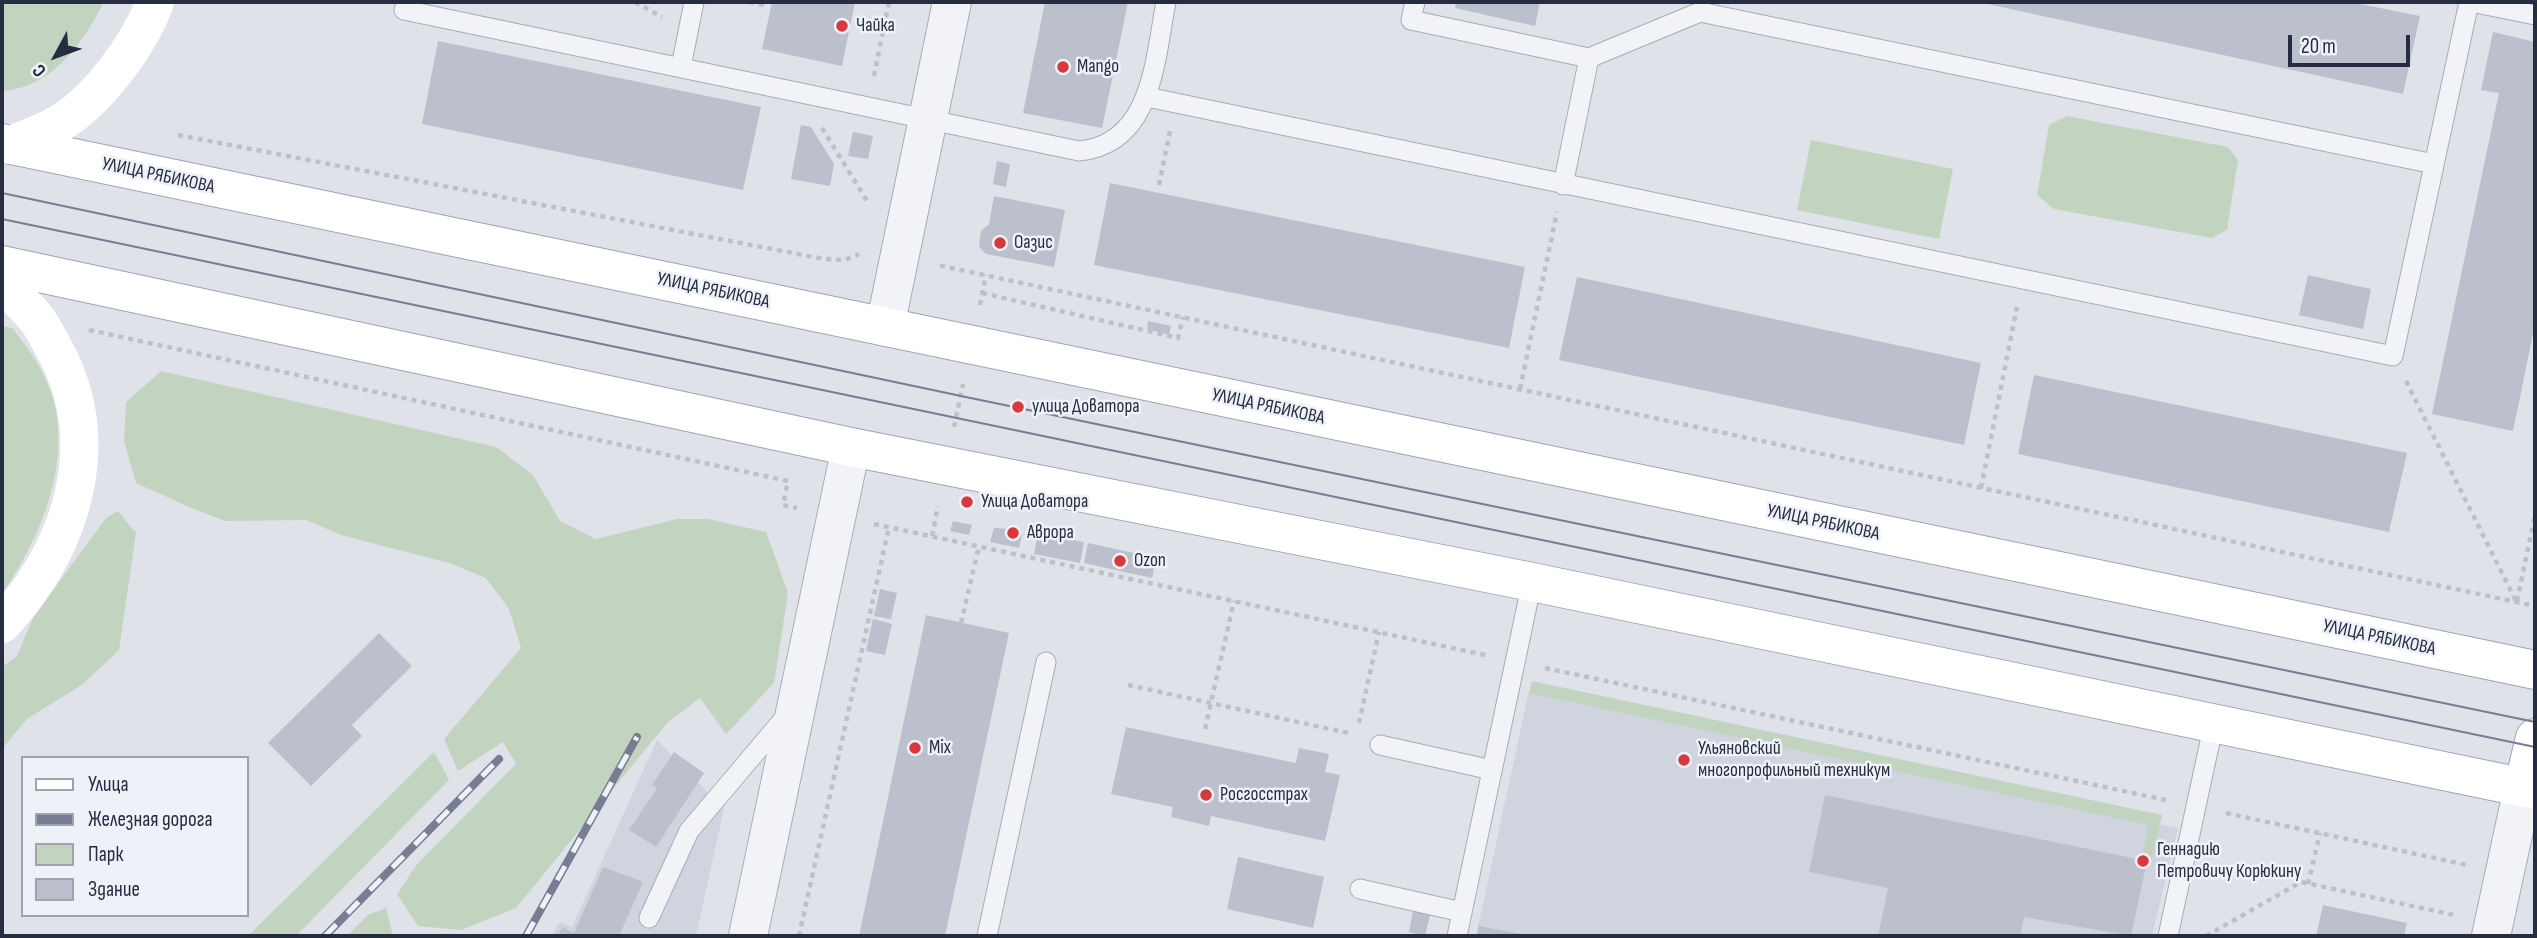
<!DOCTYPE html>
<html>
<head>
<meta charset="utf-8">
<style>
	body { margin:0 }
	#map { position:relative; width:2537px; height:938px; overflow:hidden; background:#dfe2e9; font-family:"Sofia Sans Condensed",sans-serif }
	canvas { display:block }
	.frame { position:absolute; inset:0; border:4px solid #262d41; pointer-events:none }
	.legend { position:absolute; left:21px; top:756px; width:228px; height:161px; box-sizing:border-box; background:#eef1f7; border:2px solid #9ea3ae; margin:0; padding:9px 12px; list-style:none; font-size:21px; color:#262d41 }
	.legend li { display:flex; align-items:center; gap:14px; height:35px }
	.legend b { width:35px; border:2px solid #9ea3ae }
	.north { position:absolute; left:21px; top:21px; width:70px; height:70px; -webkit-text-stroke:5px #eef1f7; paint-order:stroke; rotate:229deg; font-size:19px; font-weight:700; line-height:28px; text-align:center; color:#262d41 }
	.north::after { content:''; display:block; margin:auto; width:24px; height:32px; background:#262d41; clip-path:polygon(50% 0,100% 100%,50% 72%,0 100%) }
	.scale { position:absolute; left:2288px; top:35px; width:122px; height:32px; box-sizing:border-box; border:4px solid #262d41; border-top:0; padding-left:9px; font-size:21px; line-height:24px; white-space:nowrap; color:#262d41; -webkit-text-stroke:5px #eef1f7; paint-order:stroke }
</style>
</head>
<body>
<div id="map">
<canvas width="2537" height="938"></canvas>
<div class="frame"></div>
<ul class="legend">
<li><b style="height:9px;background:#fff"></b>Улица</li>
<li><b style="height:9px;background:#777e94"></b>Железная дорога</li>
<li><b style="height:19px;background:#c2d4bf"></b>Парк</li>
<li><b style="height:19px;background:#bbc0cc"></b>Здание</li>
</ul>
<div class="north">С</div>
<div class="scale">20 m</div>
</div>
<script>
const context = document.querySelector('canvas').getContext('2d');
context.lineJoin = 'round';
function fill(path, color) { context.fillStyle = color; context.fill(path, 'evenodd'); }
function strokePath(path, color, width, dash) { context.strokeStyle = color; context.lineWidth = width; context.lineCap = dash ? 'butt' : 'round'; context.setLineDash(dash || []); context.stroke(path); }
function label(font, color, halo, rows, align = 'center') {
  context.font = font + ' "Sofia Sans Condensed",sans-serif'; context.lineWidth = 5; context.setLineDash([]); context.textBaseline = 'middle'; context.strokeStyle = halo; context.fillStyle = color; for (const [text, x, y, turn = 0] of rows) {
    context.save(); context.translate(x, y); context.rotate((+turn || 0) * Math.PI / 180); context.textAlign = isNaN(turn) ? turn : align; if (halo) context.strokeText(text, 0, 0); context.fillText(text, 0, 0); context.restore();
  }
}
fill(new Path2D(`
	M 1529,691 L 2178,828 L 2152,936 L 1476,936 Z
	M 657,740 L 724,809 L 696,936 L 552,936 L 559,922 L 572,927 Z`), '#d0d4de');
fill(new Path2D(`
	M 2,2 L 104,2 C 83,43 52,88 2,91 Z
	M 2067,116 L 2228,147 L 2238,160 L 2227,230 L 2212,238 L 2054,209 L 2037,195 L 2049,125 Z
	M 1811,140 L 1953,169 L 1939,239 L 1797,210 Z
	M 2,326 L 12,328 C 30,350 47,374 54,402 C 70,469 39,540 2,594 Z
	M 161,371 L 496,447 L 533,475 L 560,521 L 596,539 L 677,519 L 708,519 L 766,532 L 788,593 L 774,683 L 726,734 L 700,698 L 667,723 L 516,908 L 461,930 L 418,926 L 397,894 L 418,863 L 516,764 L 503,742 L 458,771 L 444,739 L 521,648 L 509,609 L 486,578 L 449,563 L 341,535 L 306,520 L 225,521 L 189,507 L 136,483 L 124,441 L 126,402 Z
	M 118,511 L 136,533 L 119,650 L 83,684 L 27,719 L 2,749 L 2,667 L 17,656 L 33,618 L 106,518 Z
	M 1532,681 L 2162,815 L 2153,857 L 2143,854 L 2148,825 L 1529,693 Z
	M 434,752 L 449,780 L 296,936 L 248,936 Z
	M 386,908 L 393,936 L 347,936 L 368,915 Z`), '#c2d4bf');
fill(new Path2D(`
	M 772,2 L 855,2 L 842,66 L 762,49 Z
	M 1045,2 L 1128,2 L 1102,128 L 1023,113 Z
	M 1456,2 L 1540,2 L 1535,26 L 1455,8 Z
	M 1978,2 L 2350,2 L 2420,16 L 2403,94 Z
	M 2493,32 L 2535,42 L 2535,324 L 2513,431 L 2432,414 L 2499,93 L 2481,90 Z
	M 438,41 L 761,107 L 743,190 L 422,124 Z
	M 801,125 L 811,127 L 834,164 L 830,186 L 791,179 Z
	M 853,132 L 873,136 L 868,159 L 848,156 Z
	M 997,161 L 1010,164 L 1006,187 L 993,184 Z
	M 1110,183 L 1525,267 L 1509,348 L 1094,265 Z
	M 994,196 L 1065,210 L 1054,267 L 986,254 L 979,247 L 981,231 L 989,224 Z
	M 2308,275 L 2371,289 L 2363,329 L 2299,315 Z
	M 1577,277 L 1981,363 L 1964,445 L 1559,360 Z
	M 1148,321 L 1171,326 L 1169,335 L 1147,329 Z
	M 2034,375 L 2407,453 L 2389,532 L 2018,454 Z
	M 953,521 L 972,525 L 969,535 L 950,531 Z
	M 994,528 L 1009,529 L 1022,535 L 1019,548 L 990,542 Z
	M 1038,533 L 1084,542 L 1080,563 L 1034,554 Z
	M 1088,543 L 1157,558 L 1152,578 L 1084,563 Z
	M 880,589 L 897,593 L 891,619 L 874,616 Z
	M 926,615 L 1009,633 L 945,936 L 859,936 Z
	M 873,619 L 892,624 L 885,655 L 866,651 Z
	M 379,633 L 412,666 L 352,725 L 362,736 L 311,786 L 268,743 Z
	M 1126,727 L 1296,763 L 1299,748 L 1329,754 L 1325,772 L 1340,775 L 1325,841 L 1211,816 L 1209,826 L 1171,817 L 1173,807 L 1111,794 Z
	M 674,752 L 704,773 L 656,847 L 629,830 L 657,788 L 652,785 Z
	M 1825,795 L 2147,861 L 2131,936 L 2024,917 L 2020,936 L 1878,936 L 1888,888 L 1809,872 Z
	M 1238,857 L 1324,877 L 1313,928 L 1227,909 Z
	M 603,867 L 643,882 L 619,936 L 558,936 L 562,927 L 574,933 Z
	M 2323,905 L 2407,923 L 2404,936 L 2316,936 Z
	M 1413,911 L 1430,915 L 1425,936 L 1409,932 Z
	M 1479,926 L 1526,935 L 1526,936 L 1477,936 Z`), '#bbc0cc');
const lane = new Path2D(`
	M 407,2 L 404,10 L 1079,151 C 1153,144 1155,58 1166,2
	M 1415,2 L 1411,20 L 1589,58
	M 2471,2 L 2535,15
	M 681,67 L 694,2
	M 1147,97 L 2393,356 L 2469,2
	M 1563,185 L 1589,58 L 1700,12 L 2434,164
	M 1380,745 L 1492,770
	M 1360,889 L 1462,912
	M 649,918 L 689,831 L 788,714
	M 987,936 L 1046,662
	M 1457,936 L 1532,582
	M 2168,936 L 2214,723`);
const street = new Path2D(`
	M 885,327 L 952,2
	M 748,936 L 851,447
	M 2491,936 L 2523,788`);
const primary = new Path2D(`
	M 2,143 L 2535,670
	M 2,265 L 851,447 L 1532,582 L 2535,790
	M 2523,788 L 2535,738`);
strokePath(lane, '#a8acb7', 21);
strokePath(street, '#a8acb7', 40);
strokePath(primary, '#9da4b6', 40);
strokePath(new Path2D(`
	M 635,2 L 662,17
	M 749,2 L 764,5
	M 874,76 L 889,2
	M 822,128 L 869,204
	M 178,135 L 824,259 L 845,260 L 859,254
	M 1159,185 L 1170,131
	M 942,264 L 942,266 L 2535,606
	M 982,293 L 1178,338 L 1183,317
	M 980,305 L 986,275
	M 89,330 L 788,481 L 783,505 L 797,508
	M 2406,381 L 2516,601
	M 1520,389 L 1557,212
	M 954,427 L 963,384
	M 1981,488 L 2017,307
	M 874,524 L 1485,655
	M 932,536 L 938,506
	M 2517,601 L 2535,515
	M 961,623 L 979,546
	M 1545,668 L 2166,800
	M 1128,685 L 1353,734
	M 1359,723 L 1379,632
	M 1205,729 L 1234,601
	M 2226,813 L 2467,865
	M 2308,884 L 2320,833
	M 799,936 L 889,527
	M 2206,936 L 2301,882 L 2454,915`), '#bdc0c8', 4.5, [5, 5]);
strokePath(lane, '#f2f3f7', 19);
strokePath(street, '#f2f3f7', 38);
strokePath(new Path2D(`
	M 10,145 C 25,139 41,134 55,126 C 96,104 139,45 155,2
	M 2,283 C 13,294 25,305 35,317 C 42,325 47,336 52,345 C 107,440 73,547 2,624`), '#fff', 38);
strokePath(primary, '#fff', 38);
strokePath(new Path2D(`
	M 2,193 L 961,396 L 2535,722
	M 2,219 L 2535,747`), '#777e94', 2);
const rail = new Path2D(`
	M 325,936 L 499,759
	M 526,936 L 637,737`);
strokePath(rail, '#777e94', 8);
strokePath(rail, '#eef1f7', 5, [16]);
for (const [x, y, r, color] of [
	[842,26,7,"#d8393f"],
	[1063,67,7,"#d8393f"],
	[1000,243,7,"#d8393f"],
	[1018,407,7,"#d8393f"],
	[967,502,7,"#d8393f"],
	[1013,533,7,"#d8393f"],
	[1120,561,7,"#d8393f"],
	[915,748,7,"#d8393f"],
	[1684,760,7,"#d8393f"],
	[1206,795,7,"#d8393f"],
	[2143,861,7,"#d8393f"]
]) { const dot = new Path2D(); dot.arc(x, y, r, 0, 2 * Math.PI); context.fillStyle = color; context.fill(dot); strokePath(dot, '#eef1f7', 2.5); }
label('19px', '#262d41', '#eef1f7', [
	["Чайка",856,26],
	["Mango",1077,67],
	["Оазис",1014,243],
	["улица Доватора",1032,407],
	["Улица Доватора",981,502],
	["Аврора",1027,533],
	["Ozon",1134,561],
	["Mix",929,748],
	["Ульяновский",1698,749],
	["многопрофильный техникум",1698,771],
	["Росгосстрах",1220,795],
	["Геннадию",2157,850],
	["Петровичу Корюкину",2157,872]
], 'left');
label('19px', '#262d41', '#eef1f7', [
	["УЛИЦА РЯБИКОВА",158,176,12],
	["УЛИЦА РЯБИКОВА",713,291,12],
	["УЛИЦА РЯБИКОВА",1268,407,12],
	["УЛИЦА РЯБИКОВА",1823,523,12],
	["УЛИЦА РЯБИКОВА",2379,638,12]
]);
</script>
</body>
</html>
